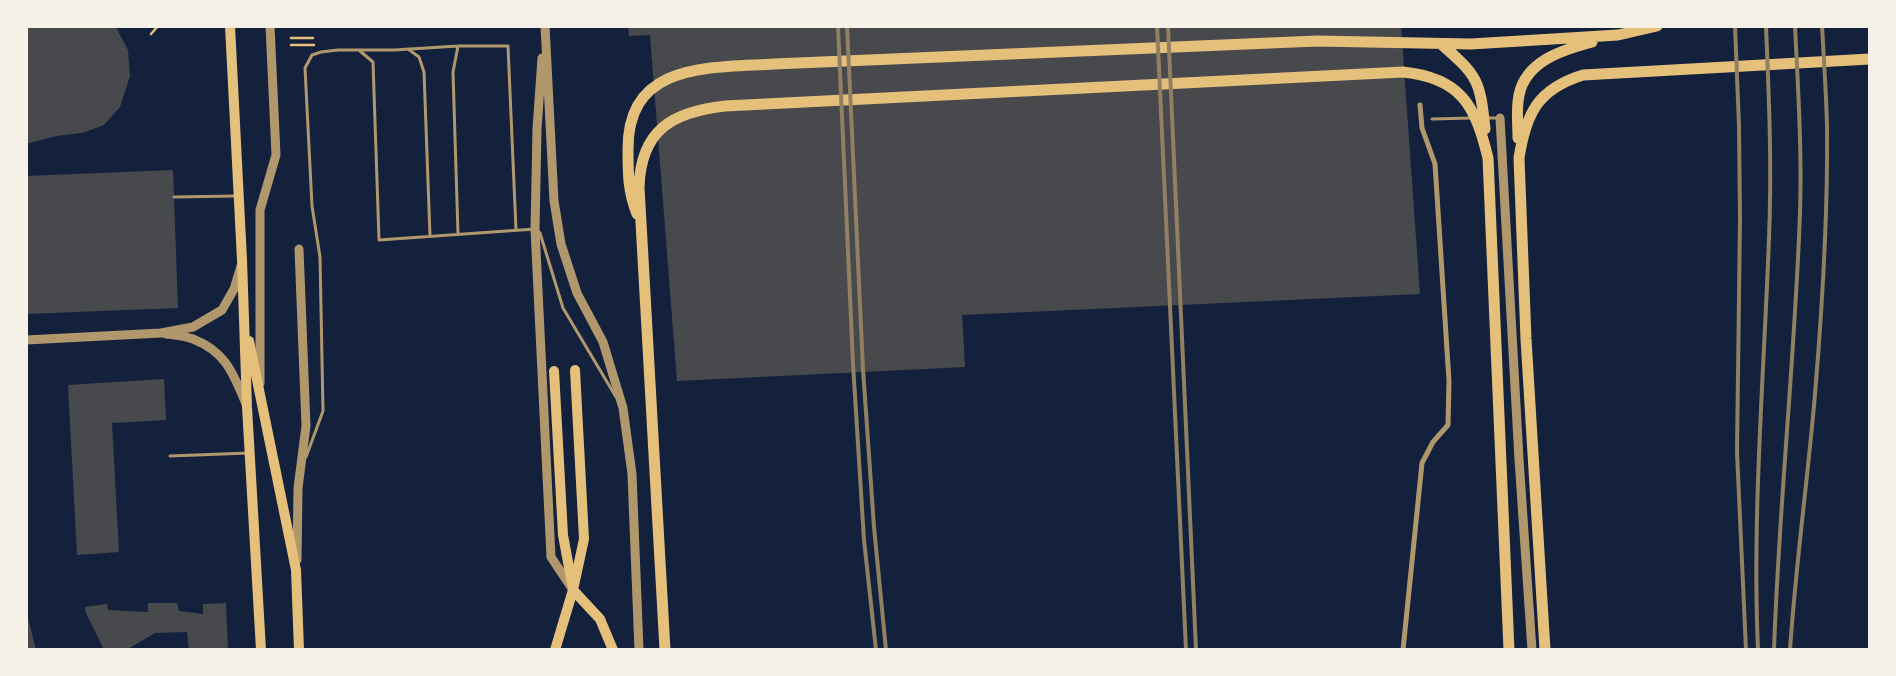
<!DOCTYPE html>
<html>
<head>
<meta charset="utf-8">
<style>
	body { margin:0 }
	#map { position:relative; width:1896px; height:676px; overflow:hidden; background:#14213d; font-family:"Nunito Sans",sans-serif }
	canvas { display:block }
	.frame { position:absolute; inset:0; border:28px solid #f6f1e7; pointer-events:none }
</style>
</head>
<body>
<div id="map">
<canvas width="1896" height="676"></canvas>
<div class="frame"></div>
</div>
<script>
const context = document.querySelector('canvas').getContext('2d');
context.lineJoin = 'round';
function fill(path, color) { context.fillStyle = color; context.fill(path, 'evenodd'); }
function strokePath(path, color, width, dash) { context.strokeStyle = color; context.lineWidth = width; context.lineCap = dash ? 'butt' : 'round'; context.setLineDash(dash || []); context.stroke(path); }
fill(new Path2D(`
	M 26,26 L 116,27 L 128,50 L 130,76 L 120,107 L 104,125 L 82,133 L 56,136 L 26,144 Z
	M 628,26 L 1401,26 L 1420,294 L 962,315 L 965,367 L 677,381 L 650,35 L 629,36 Z
	M 173,170 L 178,308 L 26,314 L 26,176 Z
	M 164,379 L 166,420 L 112,423 L 119,552 L 77,555 L 68,385 Z
	M 148,603 L 177,603 L 179,611 L 203,614 L 203,604 L 226,603 L 228,650 L 189,650 L 187,632 L 155,633 L 126,650 L 104,650 L 86,613 L 85,607 L 107,604 L 108,610 L 148,612 Z
	M 27,614 L 36,650 L 26,650 Z`), '#48494c');
strokePath(new Path2D(`
	M 151,34 L 158,26
	M 291,38 L 313,38
	M 291,45 L 314,45`), '#e5c07b', 2.5);
strokePath(new Path2D(`
	M 458,46 L 453,72 L 458,234
	M 408,49 L 419,57 L 424,72 L 430,236
	M 360,51 L 373,62 L 379,240 L 535,229 L 540,233 L 563,308 L 616,397
	M 1486,118 L 1500,118
	M 1432,119 L 1472,118
	M 174,197 L 236,196
	M 170,456 L 249,453
	M 306,457 L 323,411 L 320,257 L 312,206 L 305,68 L 312,55 L 321,52 L 338,50 L 394,50 L 458,46 L 508,46 L 516,230`), '#b1986c', 3);
strokePath(new Path2D(`
	M 1403,650 L 1422,463 L 1433,442 L 1448,425 L 1449,381 L 1435,164 L 1422,128 L 1420,105`), '#b1986c', 5);
strokePath(new Path2D(`
	M 545,26 L 554,201 L 561,244 L 577,293 L 603,342 L 623,408 L 632,474 L 639,650
	M 542,58 L 537,129 L 535,229 L 551,557 L 573,590
	M 1500,118 L 1519,459 L 1532,650
	M 166,334 C 174,335 185,336 193,339 C 226,352 233,373 246,404
	M 26,340 L 161,333 L 193,327 L 222,310 L 234,289 L 241,266
	M 260,383 L 260,210 L 276,155 L 270,26
	M 297,560 L 298,488 L 306,426 L 299,249`), '#b1986c', 9);
strokePath(new Path2D(`
	M 230,26 L 242,260 L 247,407 L 261,650
	M 249,341 L 296,570 L 299,650
	M 554,371 L 563,535 L 572,584
	M 573,590 L 600,619 L 613,650
	M 555,650 L 573,590 L 584,539 L 575,370`), '#e5c07b', 10);
strokePath(new Path2D(`
	M 1441,44 C 1478,76 1480,80 1485,129
	M 1518,138 C 1518,124 1516,109 1519,95 C 1526,61 1562,50 1592,42
	M 637,214 C 628,191 628,174 628,150 C 627,62 709,68 774,64 L 1317,41 L 1471,44 L 1618,35 L 1657,26
	M 665,650 L 639,187 C 641,130 672,112 725,106 L 1403,72 C 1461,78 1475,105 1488,158 L 1509,650
	M 1545,650 L 1526,339 L 1519,158 C 1526,113 1538,89 1583,75 L 1870,59`), '#e5c07b', 11);
strokePath(new Path2D(`
	M 838,26 L 853,364 L 864,540 L 876,650
	M 847,26 L 863,369 L 874,527 L 886,650
	M 1157,26 L 1186,650
	M 1168,26 L 1196,650
	M 1735,26 L 1739,126 L 1740,218 L 1737,452 L 1746,650
	M 1758,650 C 1752,513 1764,375 1769,238 C 1772,167 1769,97 1766,26
	M 1774,650 C 1779,503 1795,358 1800,212 C 1802,150 1798,88 1795,26
	M 1790,650 C 1796,560 1809,471 1816,382 C 1823,296 1828,211 1827,125 C 1826,92 1824,59 1822,26`), '#918062', 4);
</script>
</body>
</html>
